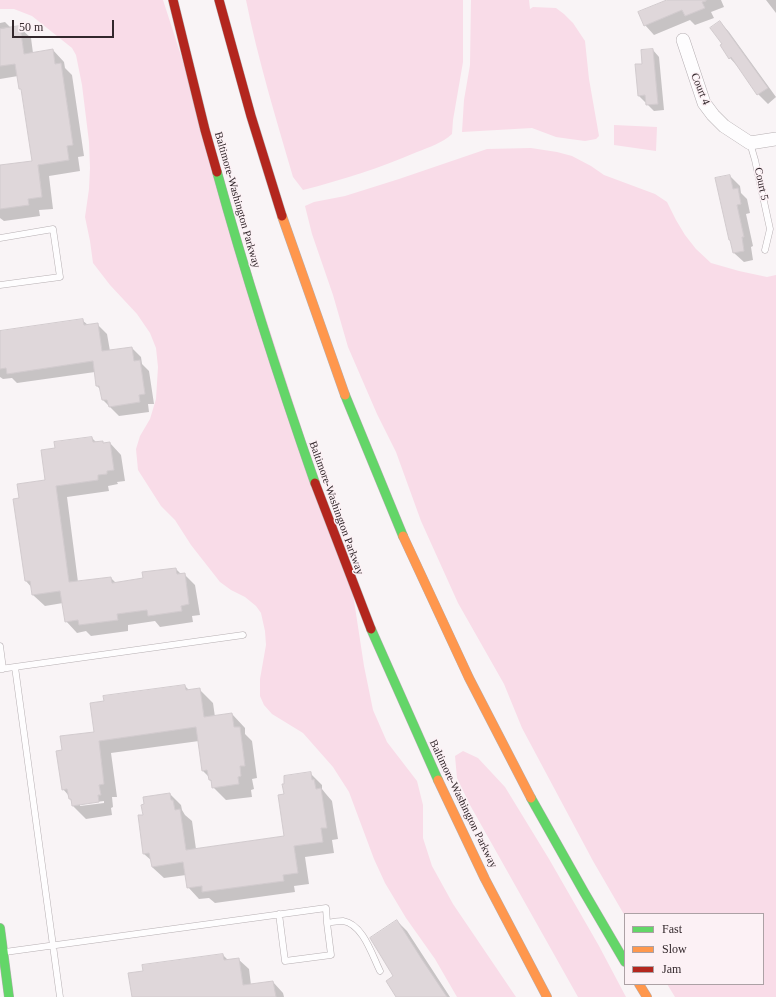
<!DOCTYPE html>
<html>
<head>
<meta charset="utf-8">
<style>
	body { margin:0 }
	#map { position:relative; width:776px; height:997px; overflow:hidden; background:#f9f4f6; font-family:Georgia,serif }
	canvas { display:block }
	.legend { position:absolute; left:624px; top:913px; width:140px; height:72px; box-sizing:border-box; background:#fcf1f5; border:1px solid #aca1a5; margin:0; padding:5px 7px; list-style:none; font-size:12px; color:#33282c }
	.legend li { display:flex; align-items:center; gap:8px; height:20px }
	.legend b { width:20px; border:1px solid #aca1a5 }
	.scale { position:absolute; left:12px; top:20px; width:102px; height:18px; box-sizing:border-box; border:2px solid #33282c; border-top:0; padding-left:5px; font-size:12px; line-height:14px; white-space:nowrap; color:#33282c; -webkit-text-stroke:3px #fcf1f5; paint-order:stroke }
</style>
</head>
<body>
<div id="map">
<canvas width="776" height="997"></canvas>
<ul class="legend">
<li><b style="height:5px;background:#63d668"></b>Fast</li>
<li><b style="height:5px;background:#ff974d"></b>Slow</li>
<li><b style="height:5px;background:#b3261e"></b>Jam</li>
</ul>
<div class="scale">50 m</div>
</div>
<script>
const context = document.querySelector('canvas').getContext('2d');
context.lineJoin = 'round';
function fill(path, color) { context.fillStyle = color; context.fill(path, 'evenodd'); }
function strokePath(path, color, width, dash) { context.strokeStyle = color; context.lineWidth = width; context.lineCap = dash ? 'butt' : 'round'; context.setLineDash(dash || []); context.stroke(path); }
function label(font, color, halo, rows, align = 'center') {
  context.font = font + ' Georgia,serif'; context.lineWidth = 3; context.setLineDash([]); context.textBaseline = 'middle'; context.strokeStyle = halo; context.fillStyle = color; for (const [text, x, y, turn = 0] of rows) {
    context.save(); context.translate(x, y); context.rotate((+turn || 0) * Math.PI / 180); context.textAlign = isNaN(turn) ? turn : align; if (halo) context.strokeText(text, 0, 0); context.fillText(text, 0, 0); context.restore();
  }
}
fill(new Path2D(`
	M 0,0 L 163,0 L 351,581 L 364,666 L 373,710 L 387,742 L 417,781 L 423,805 L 423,838 L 432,866 L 453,904 L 516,997 L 457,997 L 435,959 L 406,918 L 385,883 L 374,859 L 349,792 L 333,767 L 303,733 L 272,714 L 264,705 L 260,696 L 260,679 L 266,645 L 265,631 L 261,613 L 256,606 L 245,597 L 231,590 L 220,582 L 191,545 L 175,520 L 161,506 L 138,470 L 136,449 L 140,436 L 150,419 L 156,399 L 158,367 L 156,348 L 150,333 L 137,314 L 110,285 L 93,263 L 90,241 L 85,217 L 89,189 L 90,168 L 89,142 L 82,85 L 76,55 L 72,48 L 32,16 L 14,9 L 0,9 Z
	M 246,0 L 463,0 L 463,62 L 453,120 L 452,134 C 442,143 430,147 417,152 C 380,168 342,180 303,190 L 293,177 C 276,118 258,60 246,0 Z
	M 471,0 L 529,0 L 530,9 L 533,7 L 556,8 L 564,14 L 573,23 L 585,41 L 589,79 L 599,136 L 596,139 L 585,141 L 570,139 L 556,137 L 532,128 L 462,132 L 464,100 L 470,65 Z
	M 614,125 L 657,127 L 656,151 L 614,145 Z
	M 531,148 L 557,152 L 572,156 L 591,166 L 604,175 L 655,194 L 667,202 L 676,220 L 685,235 L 696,249 L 711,263 L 739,271 L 767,277 L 776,275 L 776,997 L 675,997 L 667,984 L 763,984 L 763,914 L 625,914 L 625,916 L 622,911 L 593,861 L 522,728 L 504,684 L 458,603 L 421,521 L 396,452 L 377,414 L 348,347 L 333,295 L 312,234 L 305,206 L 314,202 L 345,196 L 399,179 L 487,149 Z
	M 463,751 L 478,758 L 505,787 L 549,859 L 599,946 L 626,997 L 578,997 L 470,805 L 457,778 L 455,756 Z`), '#f9dce8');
fill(new Path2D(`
	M 668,0 L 721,0 L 724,7 L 711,12 L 714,18 L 695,25 L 690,20 L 654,35 L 645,25 Z
	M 766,0 L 776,0 L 776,13 Z
	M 5,22 L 11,28 L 19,27 L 31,38 L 33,53 L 53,50 L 64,62 L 65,68 L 72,75 L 84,156 L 78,157 L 80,171 L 49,176 L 53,209 L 39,210 L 40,216 L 4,221 L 0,218 L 0,166 L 33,162 L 23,91 L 20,88 L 18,76 L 0,79 L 0,23 Z
	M 720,22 L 729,32 L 776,97 L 768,104 L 758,94 L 739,68 L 730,58 L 723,44 Z
	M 653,50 L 659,57 L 664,110 L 654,111 L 647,104 L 647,102 L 645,102 L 639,96 Z
	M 730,176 L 740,186 L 741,193 L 747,199 L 750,213 L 746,214 L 753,246 L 751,247 L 753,260 L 744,262 L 734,253 L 732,242 L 730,240 Z
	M 82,320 L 88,325 L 97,324 L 107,334 L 110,351 L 132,348 L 141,357 L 142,364 L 149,371 L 154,404 L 148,404 L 149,412 L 119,416 L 103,400 L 101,390 L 97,386 L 95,372 L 17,383 L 12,378 L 3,379 L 0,377 L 0,337 Z
	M 92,438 L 97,443 L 102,442 L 105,444 L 110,443 L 121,455 L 125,481 L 117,482 L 118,484 L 108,486 L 109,491 L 67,497 L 78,582 L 111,578 L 116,583 L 144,579 L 176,569 L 181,574 L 184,574 L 195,585 L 200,615 L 192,616 L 193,622 L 160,627 L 155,621 L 128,625 L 128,631 L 91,636 L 86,631 L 77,633 L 66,621 L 63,603 L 45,606 L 33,595 L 32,588 L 26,581 L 20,499 L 46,481 L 56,449 Z
	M 185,686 L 190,691 L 200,690 L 213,703 L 215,717 L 232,714 L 245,728 L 245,734 L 252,741 L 257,778 L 252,779 L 254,789 L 251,790 L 252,797 L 226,800 L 213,787 L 212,783 L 210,780 L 209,777 L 203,771 L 199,741 L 111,753 L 117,797 L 112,797 L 113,807 L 111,808 L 112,815 L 86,819 L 73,806 L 69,796 L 63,789 L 63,751 L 95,732 ZM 104,801 L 104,803 L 80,806 L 80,804 Z
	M 310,773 L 322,785 L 322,789 L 326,794 L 332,801 L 338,839 L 332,840 L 334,853 L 305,857 L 309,884 L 294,886 L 295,892 L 215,903 L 209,898 L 199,899 L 188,887 L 186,875 L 164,878 L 152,867 L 152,861 L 144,854 L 139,816 L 144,815 L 170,794 L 181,805 L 182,810 L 185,815 L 192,821 L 196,849 L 286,837 L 285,795 Z
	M 397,921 L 407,931 L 450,997 L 397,997 L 395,976 Z
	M 223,955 L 228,960 L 238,959 L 249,969 L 251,985 L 273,982 L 283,993 L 284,997 L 133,997 L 144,972 L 143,966 Z`), '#0003');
const building = new Path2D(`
	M 667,0 L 706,0 L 706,1 L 702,2 L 705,8 L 685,16 L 682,10 L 644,26 L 638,12 Z
	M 720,21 L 768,88 L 757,95 L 731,57 L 729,59 L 720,45 L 722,44 L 710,28 Z
	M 20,26 L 24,54 L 53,49 L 55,64 L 61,63 L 73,145 L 67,146 L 69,160 L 38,165 L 42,197 L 28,199 L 29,205 L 0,209 L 0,165 L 32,161 L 21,89 L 19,89 L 15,64 L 0,66 L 0,29 Z
	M 653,49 L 658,104 L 646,105 L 645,95 L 638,96 L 635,64 L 642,64 L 641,50 Z
	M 730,175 L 733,189 L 738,188 L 741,204 L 737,205 L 744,237 L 742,237 L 744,251 L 733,253 L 730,240 L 729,240 L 715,178 Z
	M 83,319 L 84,325 L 98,323 L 102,351 L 132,347 L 134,361 L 140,360 L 145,394 L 139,395 L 140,402 L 109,407 L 107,400 L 102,400 L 99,386 L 96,386 L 93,361 L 7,374 L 6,368 L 0,369 L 0,331 Z
	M 92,437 L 93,442 L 103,441 L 103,443 L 110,442 L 114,470 L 107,471 L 107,474 L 98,475 L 98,480 L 56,486 L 69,582 L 111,577 L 112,583 L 143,578 L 142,572 L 176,568 L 177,574 L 185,573 L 189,604 L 181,606 L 182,611 L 148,616 L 147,610 L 117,614 L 118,620 L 79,625 L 78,620 L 65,622 L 60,591 L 32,595 L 30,581 L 25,581 L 13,499 L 19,498 L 17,484 L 45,480 L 41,450 L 55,448 L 54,442 Z
	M 185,685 L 186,690 L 200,688 L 204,717 L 232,713 L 234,727 L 240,727 L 245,766 L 240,766 L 241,776 L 238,777 L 239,784 L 212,788 L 211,780 L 209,780 L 207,770 L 202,771 L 196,727 L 99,741 L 104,784 L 99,785 L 101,795 L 98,795 L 99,802 L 72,806 L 71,799 L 69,799 L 67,789 L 62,790 L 56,751 L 62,750 L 60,736 L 94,732 L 90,703 L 104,701 L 103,696 Z
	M 311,772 L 312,780 L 314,779 L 316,789 L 321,788 L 327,828 L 321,828 L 323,842 L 294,846 L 298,873 L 283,875 L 284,881 L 202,892 L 202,886 L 187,888 L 183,862 L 152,867 L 149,853 L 143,854 L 138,815 L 143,815 L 141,805 L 144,804 L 143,797 L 170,793 L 171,800 L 173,800 L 175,810 L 180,809 L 186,850 L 284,836 L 278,795 L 284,794 L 282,784 L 284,784 L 284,776 Z
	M 397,920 L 421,958 L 447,997 L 396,997 L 386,981 L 393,976 L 370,938 Z
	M 223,954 L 224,960 L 239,958 L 243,985 L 273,981 L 276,997 L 132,997 L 128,973 L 143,971 L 142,965 Z`);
fill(building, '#dfd7da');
strokePath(building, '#d2cbce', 1);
const lane = new Path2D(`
	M 750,143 L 755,160 L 770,229 L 765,250
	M 0,238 L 53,229 L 60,277 L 0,285
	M 0,646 L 3,669
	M 15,667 L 60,997
	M 0,669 L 243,635
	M 279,914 L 285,961 L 331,955 L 327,923
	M 5,952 L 326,908 L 327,923 C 332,922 338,921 343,921 C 363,924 372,955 380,971`);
const street = new Path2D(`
	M 683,40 L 704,103 L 713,115 L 724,126 L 750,143 L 776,139`);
const fast = new Path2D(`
	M 217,172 C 246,277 279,380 315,483
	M 345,395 L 403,536
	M 371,629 L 438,780
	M 531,798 L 584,892 L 625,962
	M 0,928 L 9,997`);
const slow = new Path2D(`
	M 282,216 L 345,395
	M 403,536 L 469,678 L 531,798
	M 438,780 L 485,879 L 547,997
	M 639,984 L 647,997`);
const jam = new Path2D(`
	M 173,0 L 205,130 L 217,172
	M 219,0 L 251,116 L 282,216
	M 315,483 L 371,629`);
strokePath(lane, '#b6afb2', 7);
strokePath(street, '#b6afb2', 14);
strokePath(fast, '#b6afb2', 10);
strokePath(slow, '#b6afb2', 10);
strokePath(jam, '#b6afb2', 10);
strokePath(lane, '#fefdfe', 6);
strokePath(street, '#fefdfe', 13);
strokePath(fast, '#63d668', 9);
strokePath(slow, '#ff974d', 9);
strokePath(jam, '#b3261e', 9);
label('11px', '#33282c', '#fcf1f5', [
	["Court 4",700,89,68],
	["Court 5",761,184,78],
	["Baltimore-Washington Parkway",237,200,74],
	["Baltimore-Washington Parkway",336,508,70],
	["Baltimore-Washington Parkway",463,804,64]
]);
</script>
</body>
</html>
